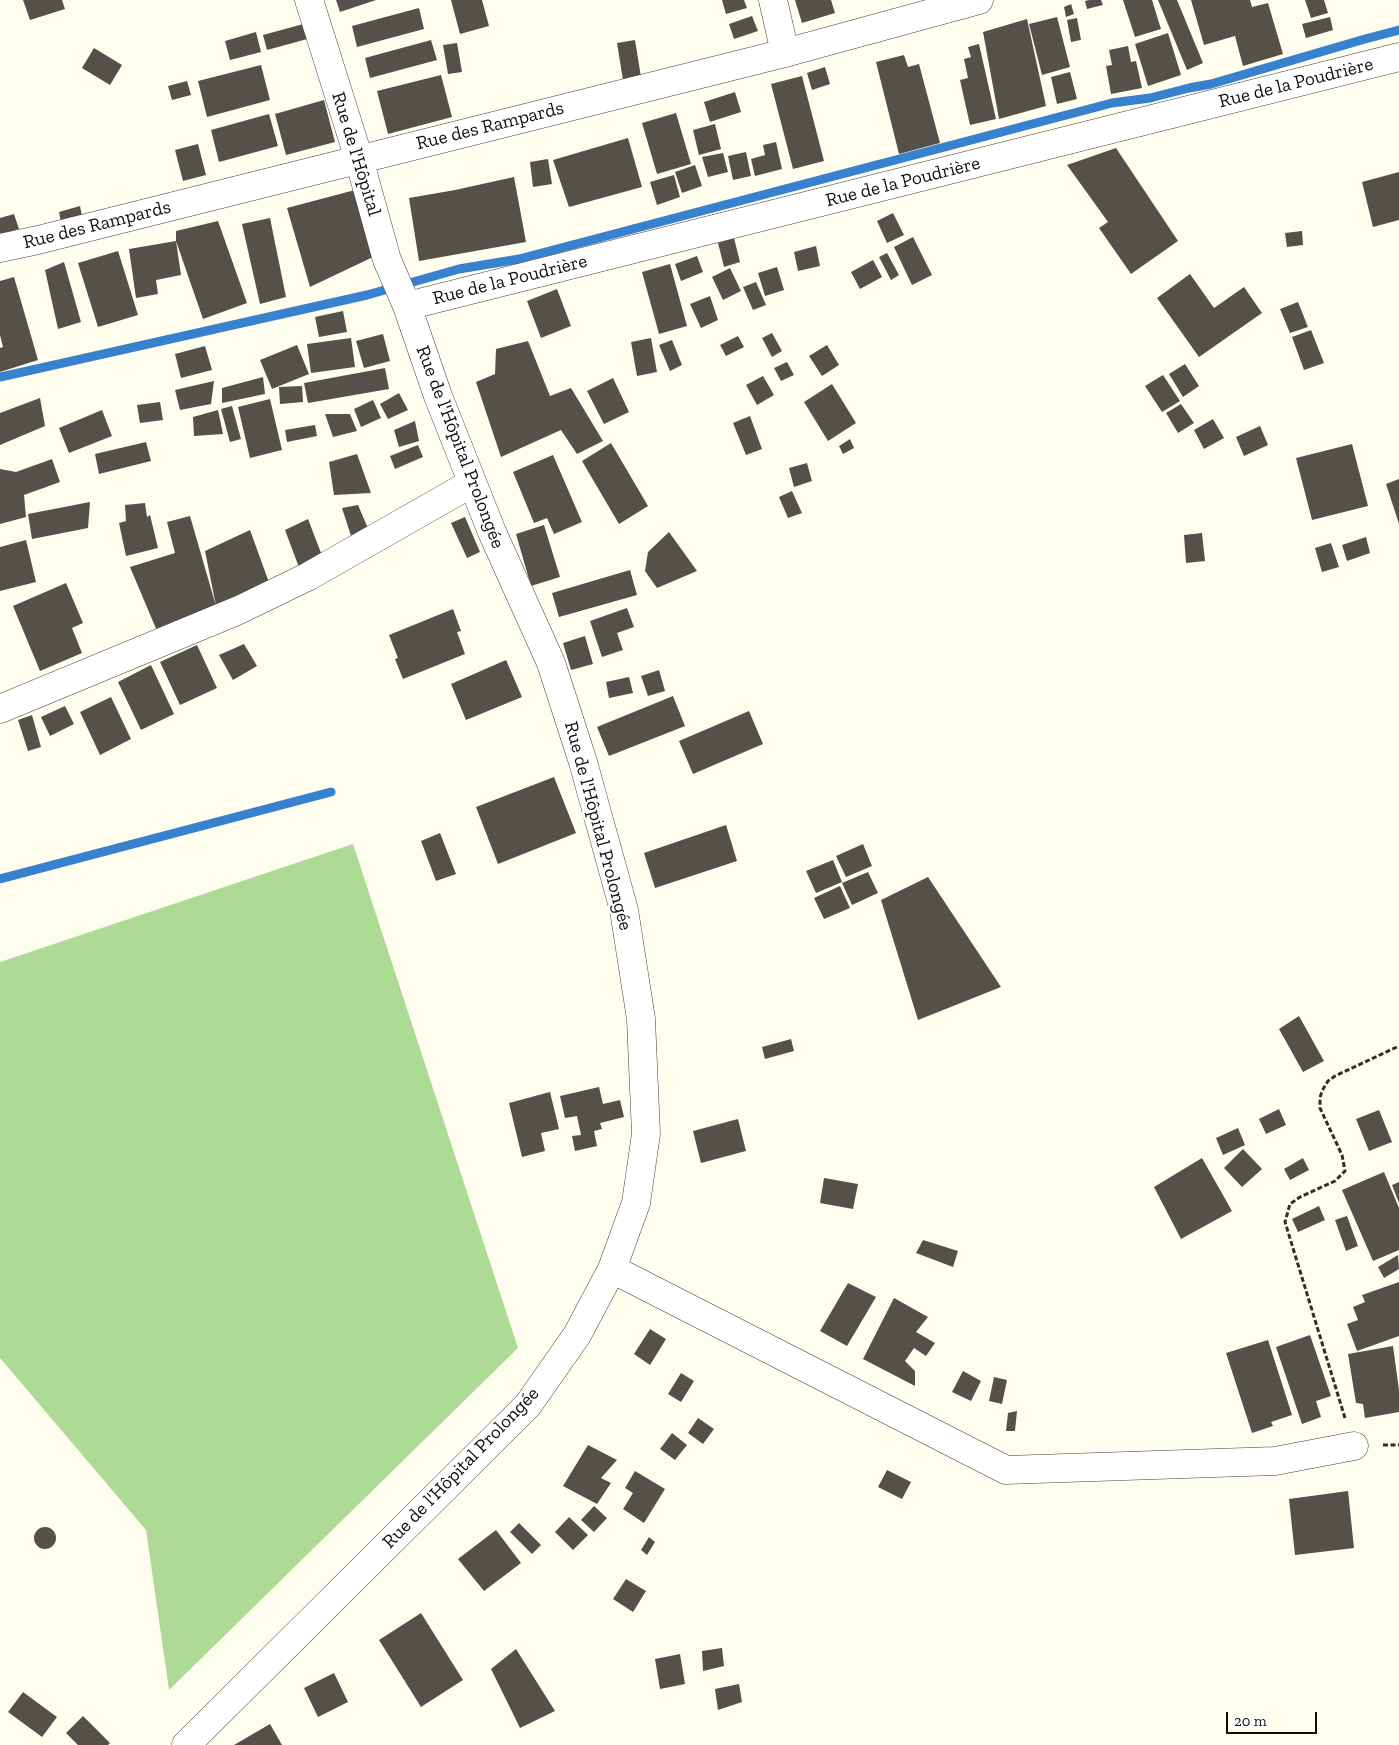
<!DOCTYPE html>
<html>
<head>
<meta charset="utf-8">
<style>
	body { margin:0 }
	#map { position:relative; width:1399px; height:1745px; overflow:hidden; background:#fffeee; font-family:"Zilla Slab",serif }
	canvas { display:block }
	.scale { position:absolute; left:1226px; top:1712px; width:91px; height:22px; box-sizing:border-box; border:2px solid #0d0d0d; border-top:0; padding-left:6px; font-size:15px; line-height:18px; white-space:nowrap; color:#0d0d0d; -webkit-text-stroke:4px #fff; paint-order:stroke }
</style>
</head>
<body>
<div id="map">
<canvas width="1399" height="1745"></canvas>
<div class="scale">20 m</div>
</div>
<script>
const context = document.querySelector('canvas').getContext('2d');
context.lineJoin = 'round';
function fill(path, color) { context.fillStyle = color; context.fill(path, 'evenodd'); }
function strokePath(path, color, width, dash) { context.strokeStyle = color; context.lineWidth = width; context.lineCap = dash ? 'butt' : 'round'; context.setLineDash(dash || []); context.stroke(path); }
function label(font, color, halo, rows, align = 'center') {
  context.font = font + ' "Zilla Slab",serif'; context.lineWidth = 5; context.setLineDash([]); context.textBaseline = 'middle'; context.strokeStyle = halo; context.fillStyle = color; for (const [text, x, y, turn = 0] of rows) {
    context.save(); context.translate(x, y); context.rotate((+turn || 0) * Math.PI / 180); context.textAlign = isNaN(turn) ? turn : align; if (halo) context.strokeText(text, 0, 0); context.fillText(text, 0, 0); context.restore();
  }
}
fill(new Path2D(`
	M 353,844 L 518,1348 L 169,1690 L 146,1530 L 0,1358 L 0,962 Z`), '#addb96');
strokePath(new Path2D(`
	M 0,377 L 367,295 L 459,269 L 519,259 L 1112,103 L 1150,98 L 1189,88 L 1211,84 L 1365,39 L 1399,30
	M 0,879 L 331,792`), '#3881cf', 9);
fill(new Path2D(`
	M 23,0 L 62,0 L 65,9 L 30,20 Z
	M 336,0 L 376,0 L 340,12 Z
	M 451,0 L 482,0 L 489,26 L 460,34 Z
	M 722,0 L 744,0 L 747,8 L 726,14 Z
	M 795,0 L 831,0 L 835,13 L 802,23 Z
	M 1089,0 L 1101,0 L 1103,5 L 1087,9 L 1085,1 Z
	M 1123,0 L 1152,0 L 1161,29 L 1135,37 Z
	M 1158,0 L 1177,0 L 1203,63 L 1187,70 Z
	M 1191,0 L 1250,0 L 1252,7 L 1268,3 L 1283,54 L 1243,66 L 1235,36 L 1204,45 Z
	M 1305,0 L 1324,0 L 1328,13 L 1311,18 Z
	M 1071,4 L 1074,14 L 1066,17 L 1064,7 Z
	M 419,8 L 424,29 L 357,47 L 352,26 Z
	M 752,16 L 758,31 L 734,39 L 729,24 Z
	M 1057,17 L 1070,67 L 1042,75 L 1029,24 Z
	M 1330,17 L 1333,30 L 1306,38 L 1302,24 Z
	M 1077,18 L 1081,40 L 1071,42 L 1067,20 Z
	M 1027,19 L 1046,106 L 999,119 L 983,32 Z
	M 307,23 L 311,38 L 267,50 L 263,35 Z
	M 256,32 L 261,52 L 230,60 L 225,41 Z
	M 1168,33 L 1181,75 L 1148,86 L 1135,44 Z
	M 431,40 L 437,60 L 370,78 L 365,58 Z
	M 635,40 L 641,77 L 623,80 L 617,43 Z
	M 457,43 L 462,72 L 448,74 L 443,45 Z
	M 979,44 L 996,119 L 970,125 L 960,80 L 968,78 L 964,59 L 971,57 L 968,47 Z
	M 1128,46 L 1131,62 L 1136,61 L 1142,88 L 1111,94 L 1106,66 L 1112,65 L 1109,50 Z
	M 94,48 L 122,65 L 110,85 L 82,68 Z
	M 904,55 L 908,67 L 919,64 L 940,143 L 899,154 L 876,62 Z
	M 261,65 L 270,100 L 207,117 L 198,81 Z
	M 825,67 L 830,84 L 812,90 L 807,73 Z
	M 1070,72 L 1077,99 L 1057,104 L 1051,77 Z
	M 441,75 L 452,117 L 388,134 L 377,91 Z
	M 802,76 L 824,161 L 793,169 L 771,84 Z
	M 187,81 L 191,95 L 172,100 L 168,86 Z
	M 735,92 L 741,112 L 710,122 L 704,102 Z
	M 324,100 L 335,142 L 286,155 L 275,114 Z
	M 676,113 L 691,164 L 657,174 L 642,123 Z
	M 269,114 L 278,146 L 219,162 L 211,130 Z
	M 715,124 L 721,149 L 699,155 L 693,130 Z
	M 628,138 L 642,187 L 569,207 L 553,160 Z
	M 776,142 L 782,169 L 755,176 L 751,159 L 765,155 L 763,145 Z
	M 198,144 L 206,175 L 183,181 L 175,150 Z
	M 1116,148 L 1178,241 L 1131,274 L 1099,228 L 1108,222 L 1067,165 Z
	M 746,152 L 751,176 L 733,180 L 728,156 Z
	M 723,153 L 728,172 L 708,177 L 702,157 Z
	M 548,159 L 552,184 L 533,187 L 530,162 Z
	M 695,165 L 702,186 L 682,193 L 675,172 Z
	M 1399,172 L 1399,220 L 1373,227 L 1362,182 Z
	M 674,175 L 680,197 L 657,205 L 650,182 Z
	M 514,177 L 526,242 L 419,261 L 409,198 L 455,190 Z
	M 355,190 L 373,257 L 310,287 L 287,208 Z
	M 80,206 L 82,216 L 61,222 L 59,212 Z
	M 893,213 L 904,235 L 887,243 L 877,221 Z
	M 14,214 L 19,229 L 0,234 L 0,218 Z
	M 270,218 L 286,297 L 260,304 L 242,224 Z
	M 218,221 L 247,303 L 203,319 L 176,241 L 181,275 L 156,280 L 158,294 L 136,298 L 129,249 L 176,241 L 176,231 Z
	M 1302,231 L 1303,245 L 1287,247 L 1285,233 Z
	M 913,237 L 932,275 L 912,285 L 894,247 Z
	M 734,238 L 740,262 L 724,267 L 718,243 Z
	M 816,246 L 820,266 L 798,271 L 794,252 Z
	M 118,251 L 138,315 L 98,327 L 78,263 Z
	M 887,253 L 899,275 L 891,280 L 879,257 Z
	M 697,256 L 703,272 L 681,281 L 675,264 Z
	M 873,260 L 882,277 L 860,289 L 851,272 Z
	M 64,262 L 81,322 L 58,329 L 45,270 Z
	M 670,264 L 687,326 L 659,334 L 642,272 Z
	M 777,267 L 784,290 L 765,296 L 758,273 Z
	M 730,268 L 741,291 L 723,300 L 712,277 Z
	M 1190,274 L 1214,308 L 1244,287 L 1262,313 L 1199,357 L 1157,298 Z
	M 14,277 L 38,360 L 0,372 L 0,348 L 3,347 L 0,335 L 0,281 Z
	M 756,282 L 766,305 L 753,310 L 743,287 Z
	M 557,289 L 571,326 L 541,338 L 527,301 Z
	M 710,296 L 718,320 L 701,328 L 690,304 Z
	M 1298,302 L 1308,327 L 1290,333 L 1280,309 Z
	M 343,311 L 347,332 L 319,337 L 315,317 Z
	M 1311,330 L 1324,363 L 1304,370 L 1292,337 Z
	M 772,333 L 782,351 L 772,357 L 762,338 Z
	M 383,334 L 390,361 L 364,368 L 356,341 Z
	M 738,336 L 744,347 L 726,356 L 720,345 Z
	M 351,338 L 355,367 L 311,373 L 307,344 Z
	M 651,338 L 657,372 L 637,376 L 631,342 Z
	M 672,340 L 682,365 L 670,371 L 659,345 Z
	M 528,341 L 550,396 L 571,388 L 603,441 L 577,454 L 561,430 L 501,457 L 476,382 L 495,374 L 496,349 Z
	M 297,345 L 309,374 L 272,389 L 260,360 Z
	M 827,345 L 839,365 L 822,376 L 809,356 Z
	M 205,346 L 212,370 L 181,378 L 175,354 Z
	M 787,362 L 794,375 L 781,381 L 774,368 Z
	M 1185,364 L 1199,386 L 1183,397 L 1169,374 Z
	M 385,368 L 389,389 L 308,403 L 304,383 Z
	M 1163,375 L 1180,401 L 1162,412 L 1145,386 Z
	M 763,376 L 774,395 L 757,405 L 746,385 Z
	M 263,377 L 265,394 L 222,403 L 222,388 Z
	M 613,378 L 629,412 L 604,424 L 587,391 Z
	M 214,381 L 211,404 L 180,410 L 175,390 Z
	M 832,384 L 856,423 L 828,441 L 804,402 Z
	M 302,386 L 303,402 L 280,404 L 279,387 Z
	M 399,393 L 408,410 L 388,419 L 380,404 Z
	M 40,398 L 45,426 L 0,445 L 0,413 Z
	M 270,399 L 282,450 L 250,458 L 238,407 Z
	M 373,400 L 381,418 L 361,427 L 354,409 Z
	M 160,402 L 163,420 L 140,423 L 137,405 Z
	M 1181,404 L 1194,423 L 1178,433 L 1166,413 Z
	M 232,406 L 241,439 L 230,442 L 221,409 Z
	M 102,410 L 112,436 L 69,453 L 59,428 Z
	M 218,410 L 223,434 L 194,436 L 193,417 Z
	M 325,414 L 350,414 L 357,431 L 333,437 Z
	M 750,416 L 762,449 L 746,455 L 733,423 Z
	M 1213,419 L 1224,438 L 1204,449 L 1194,430 Z
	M 415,421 L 419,441 L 399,447 L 394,430 Z
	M 315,425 L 317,436 L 287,442 L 285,430 Z
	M 1260,426 L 1268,445 L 1244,456 L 1236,437 Z
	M 850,439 L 854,448 L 843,454 L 839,446 Z
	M 146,442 L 151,461 L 99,474 L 95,454 Z
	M 611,443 L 648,506 L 619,524 L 582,461 Z
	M 1352,444 L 1368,506 L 1312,520 L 1296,458 Z
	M 418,445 L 423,457 L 395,469 L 390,456 Z
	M 357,454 L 371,493 L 334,495 L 329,462 Z
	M 553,455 L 582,522 L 554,534 L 547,518 L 534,523 L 513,472 Z
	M 52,459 L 60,482 L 24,495 L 26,517 L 0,524 L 0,469 L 16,472 Z
	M 807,463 L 812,481 L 794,487 L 789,468 Z
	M 1399,479 L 1399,524 L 1386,484 Z
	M 792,491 L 802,513 L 788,518 L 779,497 Z
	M 90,502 L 88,528 L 32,539 L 28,514 Z
	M 145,503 L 147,517 L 150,515 L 158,548 L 126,556 L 119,523 L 126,521 L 125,505 Z
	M 358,505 L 370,533 L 353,542 L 342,508 Z
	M 190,516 L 216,606 L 205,551 L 250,530 L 271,588 L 157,631 L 130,567 L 175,553 L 167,522 Z
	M 465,517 L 480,552 L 467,558 L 451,523 Z
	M 308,519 L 326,566 L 303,578 L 285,530 Z
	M 544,525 L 560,577 L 531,586 L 516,534 Z
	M 669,532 L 697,571 L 657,588 L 645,571 L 648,552 Z
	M 1202,533 L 1205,561 L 1186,563 L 1184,535 Z
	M 1366,537 L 1370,553 L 1347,561 L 1342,545 Z
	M 26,540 L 36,582 L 0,591 L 0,547 Z
	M 1331,543 L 1339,567 L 1322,572 L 1315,548 Z
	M 630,570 L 637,595 L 559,617 L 552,593 Z
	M 66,583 L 83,623 L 72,628 L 82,653 L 40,671 L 13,606 Z
	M 627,608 L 634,627 L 617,633 L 623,650 L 602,657 L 590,621 Z
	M 453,609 L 461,631 L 457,632 L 465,654 L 403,679 L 395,659 L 398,658 L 389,635 Z
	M 585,636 L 593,664 L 571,670 L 563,643 Z
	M 244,644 L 257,666 L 233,680 L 219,655 Z
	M 197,645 L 217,688 L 180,705 L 160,662 Z
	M 506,660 L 522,697 L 466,720 L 451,684 Z
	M 151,665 L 174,714 L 141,730 L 118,682 Z
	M 659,670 L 665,691 L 648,696 L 641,676 Z
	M 629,677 L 633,693 L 609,698 L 606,682 Z
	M 673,696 L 685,726 L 609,756 L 597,727 Z
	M 111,697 L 131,739 L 100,755 L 80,712 Z
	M 65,706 L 74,724 L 50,736 L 41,717 Z
	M 749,711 L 763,744 L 693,774 L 679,741 Z
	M 32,715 L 41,747 L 28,751 L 18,720 Z
	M 554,777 L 576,833 L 498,864 L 476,807 Z
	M 726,825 L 737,861 L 655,888 L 644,853 Z
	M 440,833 L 456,874 L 436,881 L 421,841 Z
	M 863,844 L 872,866 L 846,877 L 836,856 Z
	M 833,860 L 842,882 L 816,893 L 806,871 Z
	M 868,872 L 878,893 L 852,905 L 842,883 Z
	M 928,877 L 1001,987 L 918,1020 L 881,900 Z
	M 840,886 L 850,908 L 824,919 L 814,898 Z
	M 1299,1016 L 1324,1061 L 1303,1072 L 1279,1029 Z
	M 791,1039 L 794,1051 L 765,1059 L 762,1047 Z
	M 599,1087 L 603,1104 L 620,1100 L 624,1117 L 600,1123 L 602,1129 L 594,1131 L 597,1146 L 575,1151 L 572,1136 L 581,1135 L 577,1116 L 565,1118 L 560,1096 Z
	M 550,1092 L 559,1129 L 541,1133 L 545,1151 L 522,1157 L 509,1103 Z
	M 1279,1109 L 1286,1125 L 1266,1134 L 1259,1119 Z
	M 1379,1110 L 1392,1142 L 1369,1151 L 1356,1119 Z
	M 738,1119 L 746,1151 L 701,1163 L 693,1131 Z
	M 1238,1128 L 1245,1145 L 1223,1155 L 1216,1138 Z
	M 1243,1149 L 1262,1169 L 1242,1187 L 1224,1168 Z
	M 1202,1158 L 1232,1211 L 1181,1239 L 1154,1187 Z
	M 1303,1158 L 1309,1170 L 1290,1180 L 1284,1169 Z
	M 1384,1172 L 1399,1208 L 1399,1250 L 1373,1261 L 1342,1190 Z
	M 824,1178 L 858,1184 L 853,1209 L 820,1203 Z
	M 1399,1182 L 1399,1203 L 1392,1185 Z
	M 1319,1206 L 1325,1220 L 1298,1232 L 1292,1219 Z
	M 1347,1216 L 1358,1246 L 1346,1251 L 1335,1220 Z
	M 923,1240 L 958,1251 L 953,1267 L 916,1253 Z
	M 1398,1255 L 1399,1269 L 1384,1278 L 1378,1267 Z
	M 1399,1282 L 1399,1336 L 1357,1351 L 1347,1324 L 1358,1320 L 1353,1307 L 1365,1302 L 1362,1295 Z
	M 848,1283 L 876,1297 L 847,1346 L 820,1331 Z
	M 894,1298 L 928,1317 L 916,1332 L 935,1343 L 926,1356 L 914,1348 L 905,1361 L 915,1371 L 915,1386 L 863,1359 Z
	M 650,1329 L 666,1339 L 650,1365 L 634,1354 Z
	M 1310,1335 L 1331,1396 L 1316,1401 L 1321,1417 L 1302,1424 L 1276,1347 Z
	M 1268,1340 L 1292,1415 L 1271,1422 L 1273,1426 L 1252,1433 L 1226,1353 Z
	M 1393,1346 L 1399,1390 L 1399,1412 L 1365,1418 L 1363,1404 L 1356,1403 L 1348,1354 Z
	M 963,1371 L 981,1381 L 971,1401 L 952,1392 Z
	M 681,1373 L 694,1381 L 681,1402 L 668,1394 Z
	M 994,1377 L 1007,1380 L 1002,1404 L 989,1401 Z
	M 1017,1411 L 1015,1431 L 1006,1431 L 1008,1413 Z
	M 698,1418 L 714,1429 L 703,1444 L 688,1433 Z
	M 672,1433 L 687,1445 L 675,1460 L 660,1449 Z
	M 588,1445 L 617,1460 L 601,1478 L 611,1483 L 597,1504 L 563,1486 Z
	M 887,1470 L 911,1482 L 902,1499 L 878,1487 Z
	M 635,1471 L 665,1489 L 644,1523 L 623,1509 L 633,1493 L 625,1488 Z
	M 1348,1491 L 1354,1548 L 1295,1555 L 1289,1499 Z
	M 594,1506 L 607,1518 L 594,1532 L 581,1520 Z
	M 569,1517 L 588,1535 L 573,1550 L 555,1532 Z
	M 519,1523 L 541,1545 L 532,1554 L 510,1532 Z
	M34 1538a11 11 0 1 1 22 0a11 11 0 1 1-22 0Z
	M 496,1530 L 521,1563 L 484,1591 L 458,1559 Z
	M 649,1537 L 655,1542 L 647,1555 L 641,1550 Z
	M 626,1579 L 646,1591 L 633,1612 L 613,1599 Z
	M 421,1613 L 463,1680 L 421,1707 L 379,1640 Z
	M 722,1648 L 724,1666 L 703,1671 L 702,1651 Z
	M 516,1649 L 555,1711 L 520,1728 L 491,1669 Z
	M 680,1654 L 685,1684 L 660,1689 L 655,1659 Z
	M 334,1673 L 348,1702 L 318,1717 L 304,1688 Z
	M 739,1684 L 742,1702 L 718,1710 L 715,1689 Z
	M 23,1692 L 57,1717 L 42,1737 L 8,1712 Z
	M 83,1716 L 110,1743 L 108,1745 L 78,1745 L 66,1733 Z
	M 270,1724 L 282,1745 L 234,1745 Z`), '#56504a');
const minor = new Path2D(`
	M 773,0 L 785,53
	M 0,248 L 38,240 L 785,53 L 979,0
	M 407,306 L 1399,57
	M 0,709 L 239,610 L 309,576 L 472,483
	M 612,1269 L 1006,1470 L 1275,1461 L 1354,1446
	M 186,1745 L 528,1405 L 577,1335 L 612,1269 L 636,1203 L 646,1134 L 641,1019 L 624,910 L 583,762 L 551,663 L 492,532 L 438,396 L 407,306 L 387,260 L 359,159 L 309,0`);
strokePath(minor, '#404040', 29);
strokePath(new Path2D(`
	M 1345,1418 L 1285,1222 L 1290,1204 L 1300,1197 L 1335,1181 L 1345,1171 L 1342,1155 L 1320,1108 L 1320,1098 L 1322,1091 L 1328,1081 L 1335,1076 L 1399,1046
	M 1383,1445 L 1399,1445`), '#2f2f2f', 3, [5, 2.5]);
strokePath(minor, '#fff', 28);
label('19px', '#0d0d0d', '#fff', [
	["Rue de la Poudrière",1296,83,-14],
	["Rue des Rampards",490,126,-14],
	["Rue de l'Hôpital",356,154,73],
	["Rue de la Poudrière",903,182,-14],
	["Rue des Rampards",97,225,-14],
	["Rue de la Poudrière",510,280,-14],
	["Rue de l'Hôpital Prolongée",460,447,69],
	["Rue de l'Hôpital Prolongée",598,826,75],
	["Rue de l'Hôpital Prolongée",461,1468,-46]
]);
</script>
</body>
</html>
